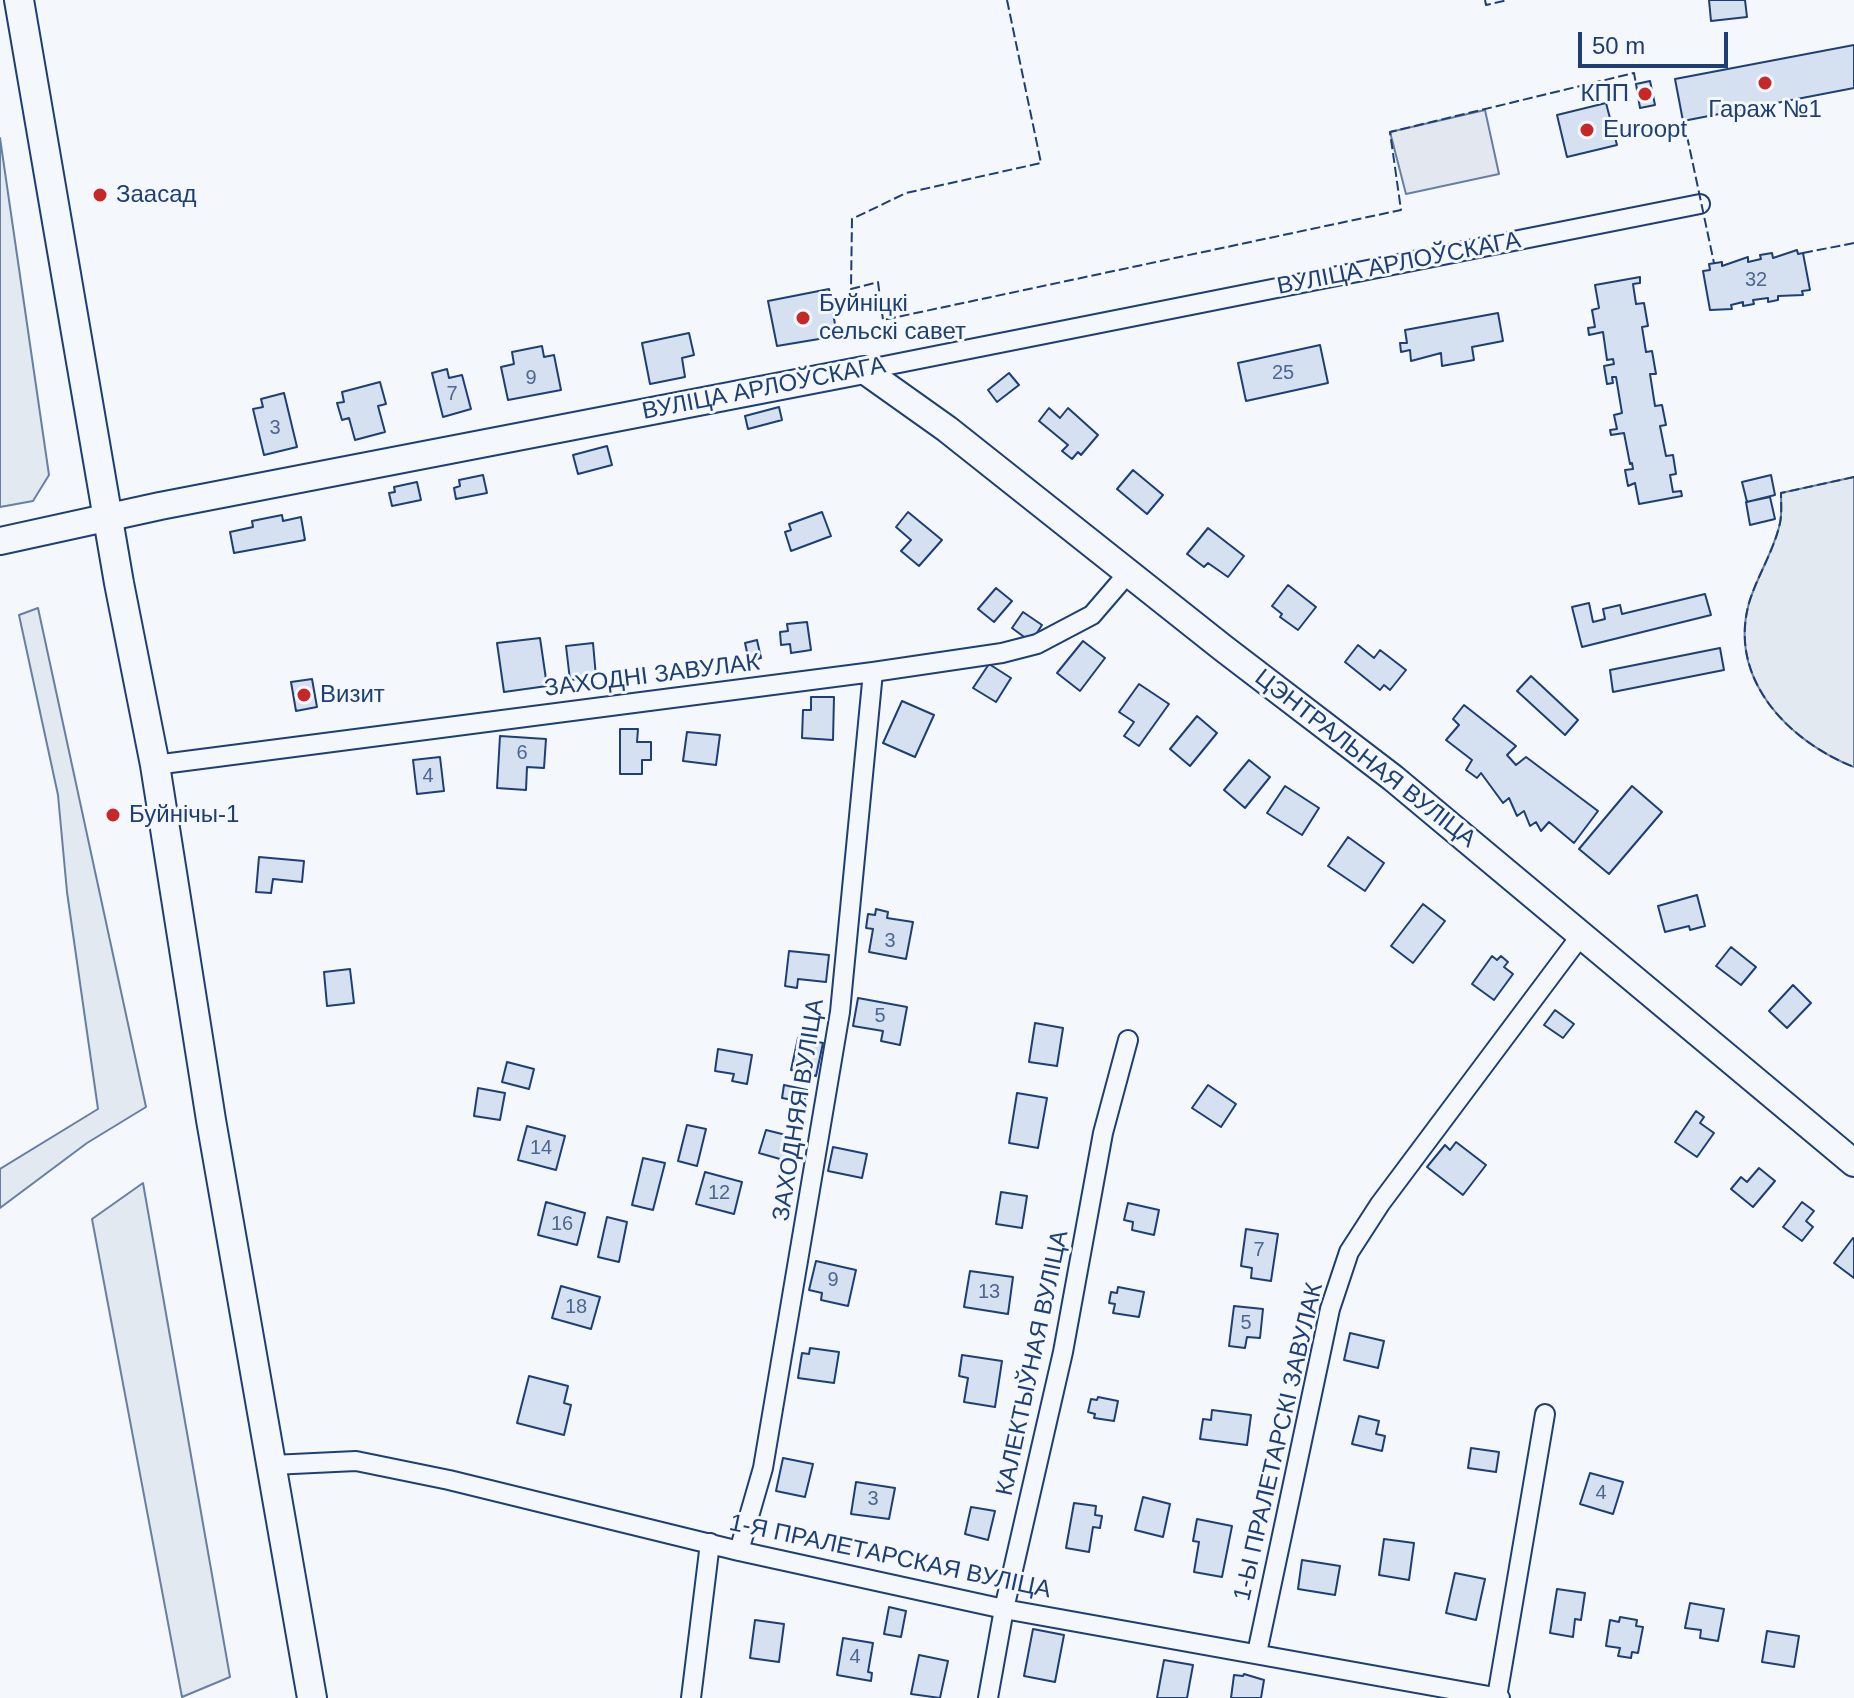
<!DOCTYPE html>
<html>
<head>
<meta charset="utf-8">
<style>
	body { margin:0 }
	#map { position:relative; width:1854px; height:1698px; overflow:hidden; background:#f4f7fb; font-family:Arial,sans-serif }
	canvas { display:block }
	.scale { position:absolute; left:1578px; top:32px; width:150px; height:36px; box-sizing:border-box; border:4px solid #1d3f73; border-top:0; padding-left:10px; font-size:24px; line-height:28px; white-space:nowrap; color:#1d3f73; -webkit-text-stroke:6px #f4f7fb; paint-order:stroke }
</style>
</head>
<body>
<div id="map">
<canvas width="1854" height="1698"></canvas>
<div class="scale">50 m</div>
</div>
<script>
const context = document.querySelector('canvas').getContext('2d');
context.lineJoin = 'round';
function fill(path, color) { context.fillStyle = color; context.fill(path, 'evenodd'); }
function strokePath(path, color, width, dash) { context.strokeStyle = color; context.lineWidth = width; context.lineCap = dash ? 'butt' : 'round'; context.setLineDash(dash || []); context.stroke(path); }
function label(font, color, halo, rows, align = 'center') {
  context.font = font + ' Arial,sans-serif'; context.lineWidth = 6; context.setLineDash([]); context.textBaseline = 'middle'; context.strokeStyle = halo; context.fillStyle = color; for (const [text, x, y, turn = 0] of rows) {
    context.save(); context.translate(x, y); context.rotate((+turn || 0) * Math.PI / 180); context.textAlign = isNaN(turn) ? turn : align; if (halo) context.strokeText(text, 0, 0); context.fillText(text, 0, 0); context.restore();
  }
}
const green = new Path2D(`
	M 0,138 L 49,475 L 33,501 L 0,507 Z
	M 1854,477 L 1854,767 C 1788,741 1728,679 1749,603 C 1757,576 1774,551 1780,523 C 1782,514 1781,502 1781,493 Z
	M 38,608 L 146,1107 L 87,1143 L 0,1208 L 0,1169 L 98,1109 L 67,892 L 58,795 L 19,615 Z
	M 143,1183 L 230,1677 L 182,1697 L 92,1219 Z`);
fill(green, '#e3e9f0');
strokePath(green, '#687fa3', 2);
const parking = new Path2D(`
	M 1485,110 L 1499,174 L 1406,194 L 1390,132 Z`);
fill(parking, '#e3e8f0');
strokePath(parking, '#687fa3', 2);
const building = new Path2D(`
	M 1709,0 L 1745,0 L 1747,17 L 1711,21 Z
	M 1854,45 L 1854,88 L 1683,121 L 1675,79 Z
	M 1650,81 L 1655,105 L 1640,108 L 1636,84 Z
	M 1606,103 L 1617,145 L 1567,157 L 1557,115 Z
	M 1797,250 L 1798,254 L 1803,253 L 1810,290 L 1802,291 L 1803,295 L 1778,296 L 1778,300 L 1768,302 L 1768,298 L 1753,300 L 1754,304 L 1743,306 L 1743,302 L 1731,305 L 1732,309 L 1710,310 L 1703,271 L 1710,270 L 1709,264 L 1722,262 L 1722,266 L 1748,257 L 1748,262 L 1761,259 L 1760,255 L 1772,253 L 1773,258 Z
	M 1640,277 L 1640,283 L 1633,284 L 1636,304 L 1644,303 L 1648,326 L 1642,327 L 1646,352 L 1652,351 L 1656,374 L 1650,374 L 1655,406 L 1662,405 L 1666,425 L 1660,426 L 1666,456 L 1673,455 L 1676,474 L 1670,475 L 1673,492 L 1681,491 L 1682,496 L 1639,504 L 1635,483 L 1628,486 L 1625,470 L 1633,469 L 1632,463 L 1630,464 L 1624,433 L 1611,435 L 1610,430 L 1617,429 L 1614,415 L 1622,413 L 1616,377 L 1612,377 L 1613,383 L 1607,384 L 1604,366 L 1614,364 L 1613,359 L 1607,360 L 1603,332 L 1589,335 L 1588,328 L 1595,327 L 1592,310 L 1599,308 L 1595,285 Z
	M 829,289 L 837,336 L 777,346 L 768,301 Z
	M 1498,313 L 1503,341 L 1472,347 L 1474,360 L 1442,366 L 1441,353 L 1411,361 L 1410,350 L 1401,352 L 1400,343 L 1407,343 L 1405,330 Z
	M 689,333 L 694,355 L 682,358 L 685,377 L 650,384 L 642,343 Z
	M 1320,345 L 1328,383 L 1246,401 L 1238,363 Z
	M 542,346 L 544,357 L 554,355 L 561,390 L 508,400 L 501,367 L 514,364 L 512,352 Z
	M 447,369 L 449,378 L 462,375 L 471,409 L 443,417 L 432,373 Z
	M 1009,373 L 1019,385 L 997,402 L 988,390 Z
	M 380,382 L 386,404 L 378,406 L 385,432 L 355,440 L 349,418 L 342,420 L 337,403 L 344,402 L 342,392 Z
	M 284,393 L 297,447 L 264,455 L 253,409 L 263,407 L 261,399 Z
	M 779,407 L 782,420 L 748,429 L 745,416 Z
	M 1049,408 L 1060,418 L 1068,408 L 1098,435 L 1081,455 L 1078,452 L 1072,459 L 1062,451 L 1068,445 L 1039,421 Z
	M 607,446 L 612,465 L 578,474 L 573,455 Z
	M 1133,470 L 1163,495 L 1147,514 L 1117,489 Z
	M 483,475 L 487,493 L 456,499 L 454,488 L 460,486 L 459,480 Z
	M 1771,475 L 1775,495 L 1747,502 L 1742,482 Z
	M 417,482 L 421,500 L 392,506 L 389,493 L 395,492 L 394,487 Z
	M 1770,497 L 1775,519 L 1750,525 L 1746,502 Z
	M 822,512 L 831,536 L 791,551 L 785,532 L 791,530 L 789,524 Z
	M 908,512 L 942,540 L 919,566 L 901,551 L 911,540 L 896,527 Z
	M 282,515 L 283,521 L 301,517 L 305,540 L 234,553 L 230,532 L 253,527 L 252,521 Z
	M 1208,528 L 1244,556 L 1228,577 L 1208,563 L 1204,567 L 1187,554 Z
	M 1288,585 L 1316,607 L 1298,630 L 1280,617 L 1282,614 L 1272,606 Z
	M 996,588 L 1012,601 L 994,622 L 978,609 Z
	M 1705,594 L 1711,615 L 1582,647 L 1572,607 L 1589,603 L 1593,622 L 1605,619 L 1603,609 L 1620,605 L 1622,614 Z
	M 1023,612 L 1042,625 L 1031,642 L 1012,628 Z
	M 807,622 L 811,650 L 791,653 L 790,644 L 781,645 L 780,632 L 788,631 L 787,624 Z
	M 540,638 L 547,686 L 504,692 L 497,643 Z
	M 757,640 L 761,658 L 749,661 L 745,643 Z
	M 1083,641 L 1105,658 L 1080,691 L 1057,673 Z
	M 593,643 L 596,677 L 570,680 L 566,646 Z
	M 1358,645 L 1374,658 L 1380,650 L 1406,670 L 1390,690 L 1384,685 L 1380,690 L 1345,662 Z
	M 1720,648 L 1724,670 L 1613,692 L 1610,670 Z
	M 989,664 L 1011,678 L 996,702 L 973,688 Z
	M 1531,676 L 1578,720 L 1565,735 L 1517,691 Z
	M 312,679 L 317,707 L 296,711 L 291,682 Z
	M 1139,684 L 1169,704 L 1139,746 L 1124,736 L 1134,722 L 1119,712 Z
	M 811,697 L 834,697 L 833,740 L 802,738 L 803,710 L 811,710 Z
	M 902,701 L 934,715 L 915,757 L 883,743 Z
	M 1464,705 L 1516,746 L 1507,755 L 1516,765 L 1526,757 L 1598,811 L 1574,843 L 1549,822 L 1541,831 L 1536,822 L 1530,826 L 1524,811 L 1517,816 L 1509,798 L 1503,803 L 1481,773 L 1477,778 L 1466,770 L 1472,760 L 1446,740 L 1459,725 L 1453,719 Z
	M 1197,716 L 1217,733 L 1190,766 L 1170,749 Z
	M 620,729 L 638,729 L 637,742 L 651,742 L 651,760 L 642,760 L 642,774 L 620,774 Z
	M 687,732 L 720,735 L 716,765 L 683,761 Z
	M 500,736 L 546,739 L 544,768 L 527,767 L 526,790 L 497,788 Z
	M 440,757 L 444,791 L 417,794 L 413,760 Z
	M 1249,760 L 1270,777 L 1245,808 L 1224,790 Z
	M 1285,786 L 1319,808 L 1302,835 L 1267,813 Z
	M 1632,786 L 1662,812 L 1609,874 L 1579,849 Z
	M 1348,837 L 1384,863 L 1365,891 L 1328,866 Z
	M 259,857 L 304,861 L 302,882 L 273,879 L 271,893 L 256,892 Z
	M 1697,895 L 1705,926 L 1690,930 L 1689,926 L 1665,932 L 1658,906 Z
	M 1423,904 L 1445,921 L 1413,963 L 1391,946 Z
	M 876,909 L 888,912 L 887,918 L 913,922 L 906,959 L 869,952 L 873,929 L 866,928 L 868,914 L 875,915 Z
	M 1731,947 L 1756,967 L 1741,985 L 1716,966 Z
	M 789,951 L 829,955 L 826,982 L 798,979 L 797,988 L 785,986 Z
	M 1492,956 L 1497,960 L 1501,956 L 1508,962 L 1504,967 L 1513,974 L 1494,1000 L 1472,984 Z
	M 350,969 L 354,1003 L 327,1006 L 324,972 Z
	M 1793,985 L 1811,1003 L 1787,1028 L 1769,1011 Z
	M 858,998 L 907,1007 L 900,1045 L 881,1041 L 883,1031 L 853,1026 Z
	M 1555,1010 L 1574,1024 L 1563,1038 L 1544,1025 Z
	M 1035,1023 L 1063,1028 L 1057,1066 L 1029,1062 Z
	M 798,1038 L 823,1043 L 816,1076 L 791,1070 Z
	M 718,1049 L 752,1055 L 747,1084 L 732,1081 L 734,1074 L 715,1071 Z
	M 507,1062 L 534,1069 L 529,1089 L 502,1082 Z
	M 784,1085 L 807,1090 L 804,1102 L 782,1098 Z
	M 1208,1085 L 1236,1104 L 1221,1127 L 1192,1108 Z
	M 478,1088 L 505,1093 L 500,1120 L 474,1116 Z
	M 1017,1093 L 1047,1098 L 1038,1148 L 1009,1143 Z
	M 1696,1111 L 1704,1117 L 1700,1123 L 1714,1133 L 1697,1157 L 1675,1142 Z
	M 687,1125 L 706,1129 L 697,1166 L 678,1161 Z
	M 527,1126 L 565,1136 L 556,1170 L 518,1160 Z
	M 766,1130 L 794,1137 L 787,1161 L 759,1153 Z
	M 1456,1142 L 1486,1165 L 1463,1195 L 1427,1167 L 1445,1145 L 1450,1150 Z
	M 833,1147 L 867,1154 L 862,1178 L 828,1171 Z
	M 643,1158 L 665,1163 L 653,1210 L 632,1205 Z
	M 1759,1168 L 1775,1181 L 1753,1207 L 1731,1189 L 1741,1177 L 1747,1182 Z
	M 705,1172 L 742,1182 L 734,1214 L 696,1204 Z
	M 1001,1192 L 1027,1196 L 1022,1228 L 996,1224 Z
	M 546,1202 L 585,1213 L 577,1245 L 538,1235 Z
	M 1802,1202 L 1814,1211 L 1806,1221 L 1813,1227 L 1802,1241 L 1783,1227 Z
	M 1128,1203 L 1159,1210 L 1154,1235 L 1132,1230 L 1133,1222 L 1124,1220 Z
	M 607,1217 L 627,1222 L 619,1262 L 598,1257 Z
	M 1246,1229 L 1278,1234 L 1271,1281 L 1251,1278 L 1252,1268 L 1241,1266 Z
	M 1853,1238 L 1854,1239 L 1854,1278 L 1834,1263 Z
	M 816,1261 L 856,1270 L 848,1306 L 821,1300 L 822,1293 L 809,1290 Z
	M 970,1271 L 1013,1277 L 1008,1314 L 964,1307 Z
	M 561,1286 L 600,1297 L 591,1329 L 552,1318 Z
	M 1118,1287 L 1144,1292 L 1139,1317 L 1113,1313 L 1115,1304 L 1109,1303 L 1111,1292 L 1117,1293 Z
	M 1234,1306 L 1263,1309 L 1260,1338 L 1247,1337 L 1245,1348 L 1229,1346 Z
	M 1350,1333 L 1384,1341 L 1378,1368 L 1344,1360 Z
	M 810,1348 L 839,1352 L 834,1383 L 798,1378 L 802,1353 L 809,1354 Z
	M 962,1355 L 1002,1361 L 995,1407 L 964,1402 L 968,1378 L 959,1376 Z
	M 529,1376 L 568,1386 L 564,1403 L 571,1405 L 564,1435 L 517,1423 Z
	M 1098,1397 L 1118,1401 L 1114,1421 L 1094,1418 L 1095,1414 L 1088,1412 L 1091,1399 L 1097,1400 Z
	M 1212,1410 L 1251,1415 L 1247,1445 L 1200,1439 L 1203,1419 L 1211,1420 Z
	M 1359,1416 L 1379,1421 L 1376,1434 L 1385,1436 L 1382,1451 L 1352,1444 Z
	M 1471,1448 L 1499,1452 L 1496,1472 L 1468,1468 Z
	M 783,1458 L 813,1464 L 805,1497 L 776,1491 Z
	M 1590,1473 L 1623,1482 L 1613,1514 L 1580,1504 Z
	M 856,1482 L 895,1488 L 889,1519 L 851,1514 Z
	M 1143,1497 L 1170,1504 L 1163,1537 L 1135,1530 Z
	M 1074,1503 L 1096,1506 L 1095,1515 L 1102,1516 L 1100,1528 L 1093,1527 L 1089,1552 L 1066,1548 Z
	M 971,1507 L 995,1511 L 988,1540 L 965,1534 Z
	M 1197,1519 L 1232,1526 L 1222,1577 L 1194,1572 L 1199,1542 L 1193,1541 Z
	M 1384,1539 L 1414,1543 L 1409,1580 L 1379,1575 Z
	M 1302,1560 L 1340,1566 L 1335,1595 L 1298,1589 Z
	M 1455,1573 L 1485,1579 L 1476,1620 L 1446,1613 Z
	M 1557,1589 L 1585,1593 L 1581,1620 L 1575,1619 L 1573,1637 L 1550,1633 Z
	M 1690,1603 L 1724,1609 L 1718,1641 L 1700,1638 L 1701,1630 L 1685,1628 Z
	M 889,1607 L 906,1611 L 901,1637 L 884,1634 Z
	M 1620,1617 L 1637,1620 L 1636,1626 L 1643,1627 L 1638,1653 L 1632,1652 L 1631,1658 L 1618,1656 L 1620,1648 L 1606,1646 L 1610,1620 L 1619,1622 Z
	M 755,1620 L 784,1624 L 779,1662 L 750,1658 Z
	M 1033,1629 L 1064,1635 L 1055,1682 L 1024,1676 Z
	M 1767,1631 L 1799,1636 L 1794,1667 L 1762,1662 Z
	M 843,1638 L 873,1643 L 868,1672 L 872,1673 L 871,1681 L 837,1675 Z
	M 919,1655 L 948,1661 L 940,1698 L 911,1694 Z
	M 1164,1660 L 1193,1665 L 1187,1698 L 1157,1698 Z
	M 1244,1674 L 1264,1680 L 1261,1698 L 1231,1698 L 1234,1675 L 1243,1676 Z`);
fill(building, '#d5e0f0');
strokePath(building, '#1d3f73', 2);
const street = new Path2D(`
	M 864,370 L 1700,204
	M 155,765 L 873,672 L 1002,653 L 1037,644 L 1092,615 L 1129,572
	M 272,1465 L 356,1461 L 449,1480 L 739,1551 L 1004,1609 L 1500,1698
	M 739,1551 L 763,1468 L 840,1012 L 873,672
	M 1257,1653 L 1330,1309 L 1349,1252 L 1380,1204 L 1582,934
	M 1497,1697 L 1545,1414
	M 691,1698 L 710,1543
	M 988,1698 L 1004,1609 L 1063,1352 L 1103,1133 L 1128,1040`);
const secondary = new Path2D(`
	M 0,541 L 160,506 L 864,370 L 947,429 L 1223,648 L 1393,778 L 1854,1163`);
const primary = new Path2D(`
	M 19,0 L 119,583 L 155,765 L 211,1120 L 312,1698`);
strokePath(street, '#1d3f73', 22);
strokePath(secondary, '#1d3f73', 30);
strokePath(primary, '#1d3f73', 32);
strokePath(street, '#f4f7fb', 18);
strokePath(secondary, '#f4f7fb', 26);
strokePath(primary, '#f4f7fb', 28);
strokePath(new Path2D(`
	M 1007,0 L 1041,163 L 906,193 L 852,219 L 851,289 L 878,282 L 883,320 L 1401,210 L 1390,132 L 1634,73 L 1636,84
	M 1485,0 L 1486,5 L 1508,0
	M 1684,122 L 1714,263
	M 1803,253 L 1854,243
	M 1854,477 L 1781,493 C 1781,502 1782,514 1780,523 C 1774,551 1757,576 1749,603 C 1728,679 1788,741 1854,767`), '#1d3f73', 2, [10, 4]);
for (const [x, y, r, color] of [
	[1765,83,8,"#c62828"],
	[1645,94,8,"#c62828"],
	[1587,130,8,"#c62828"],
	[100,195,8,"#c62828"],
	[803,318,8,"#c62828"],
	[304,695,8,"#c62828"],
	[113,815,8,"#c62828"]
]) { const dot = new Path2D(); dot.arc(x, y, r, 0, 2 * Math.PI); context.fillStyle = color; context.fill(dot); strokePath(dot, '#f4f7fb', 3); }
label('20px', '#4b6792', null, [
	["32",1756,280],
	["25",1283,373],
	["9",531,378],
	["7",452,394],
	["3",275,428],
	["6",522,753],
	["4",428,776],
	["3",890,941],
	["5",880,1016],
	["14",541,1148],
	["12",719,1193],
	["16",562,1224],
	["7",1259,1250],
	["9",833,1280],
	["13",989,1292],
	["18",576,1307],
	["5",1246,1323],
	["4",1601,1493],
	["3",873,1499],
	["4",855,1657]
]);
label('24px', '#1d3f73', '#f4f7fb', [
	["КПП",1629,94,"right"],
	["Гараж №1",1765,110,"center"],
	["Euroopt",1603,130],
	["Заасад",116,195],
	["Буйніцкі",819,304],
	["сельскі савет",819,332],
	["Визит",320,695],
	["Буйнічы-1",129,815]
], 'left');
label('24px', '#1d3f73', '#f4f7fb', [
	["ВУЛІЦА АРЛОЎСКАГА",1399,264,-11],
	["ВУЛІЦА АРЛОЎСКАГА",764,389,-11],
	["ЗАХОДНІ ЗАВУЛАК",652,676,-7],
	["ЦЭНТРАЛЬНАЯ ВУЛІЦА",1365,759,38],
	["ЗАХОДНЯЯ ВУЛІЦА",799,1110,-81],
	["КАЛЕКТЫЎНАЯ ВУЛІЦА",1033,1363,-78],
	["1-Ы ПРАЛЕТАРСКІ ЗАВУЛАК",1279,1442,-77],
	["1-Я ПРАЛЕТАРСКАЯ ВУЛІЦА",890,1557,12]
]);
</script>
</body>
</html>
